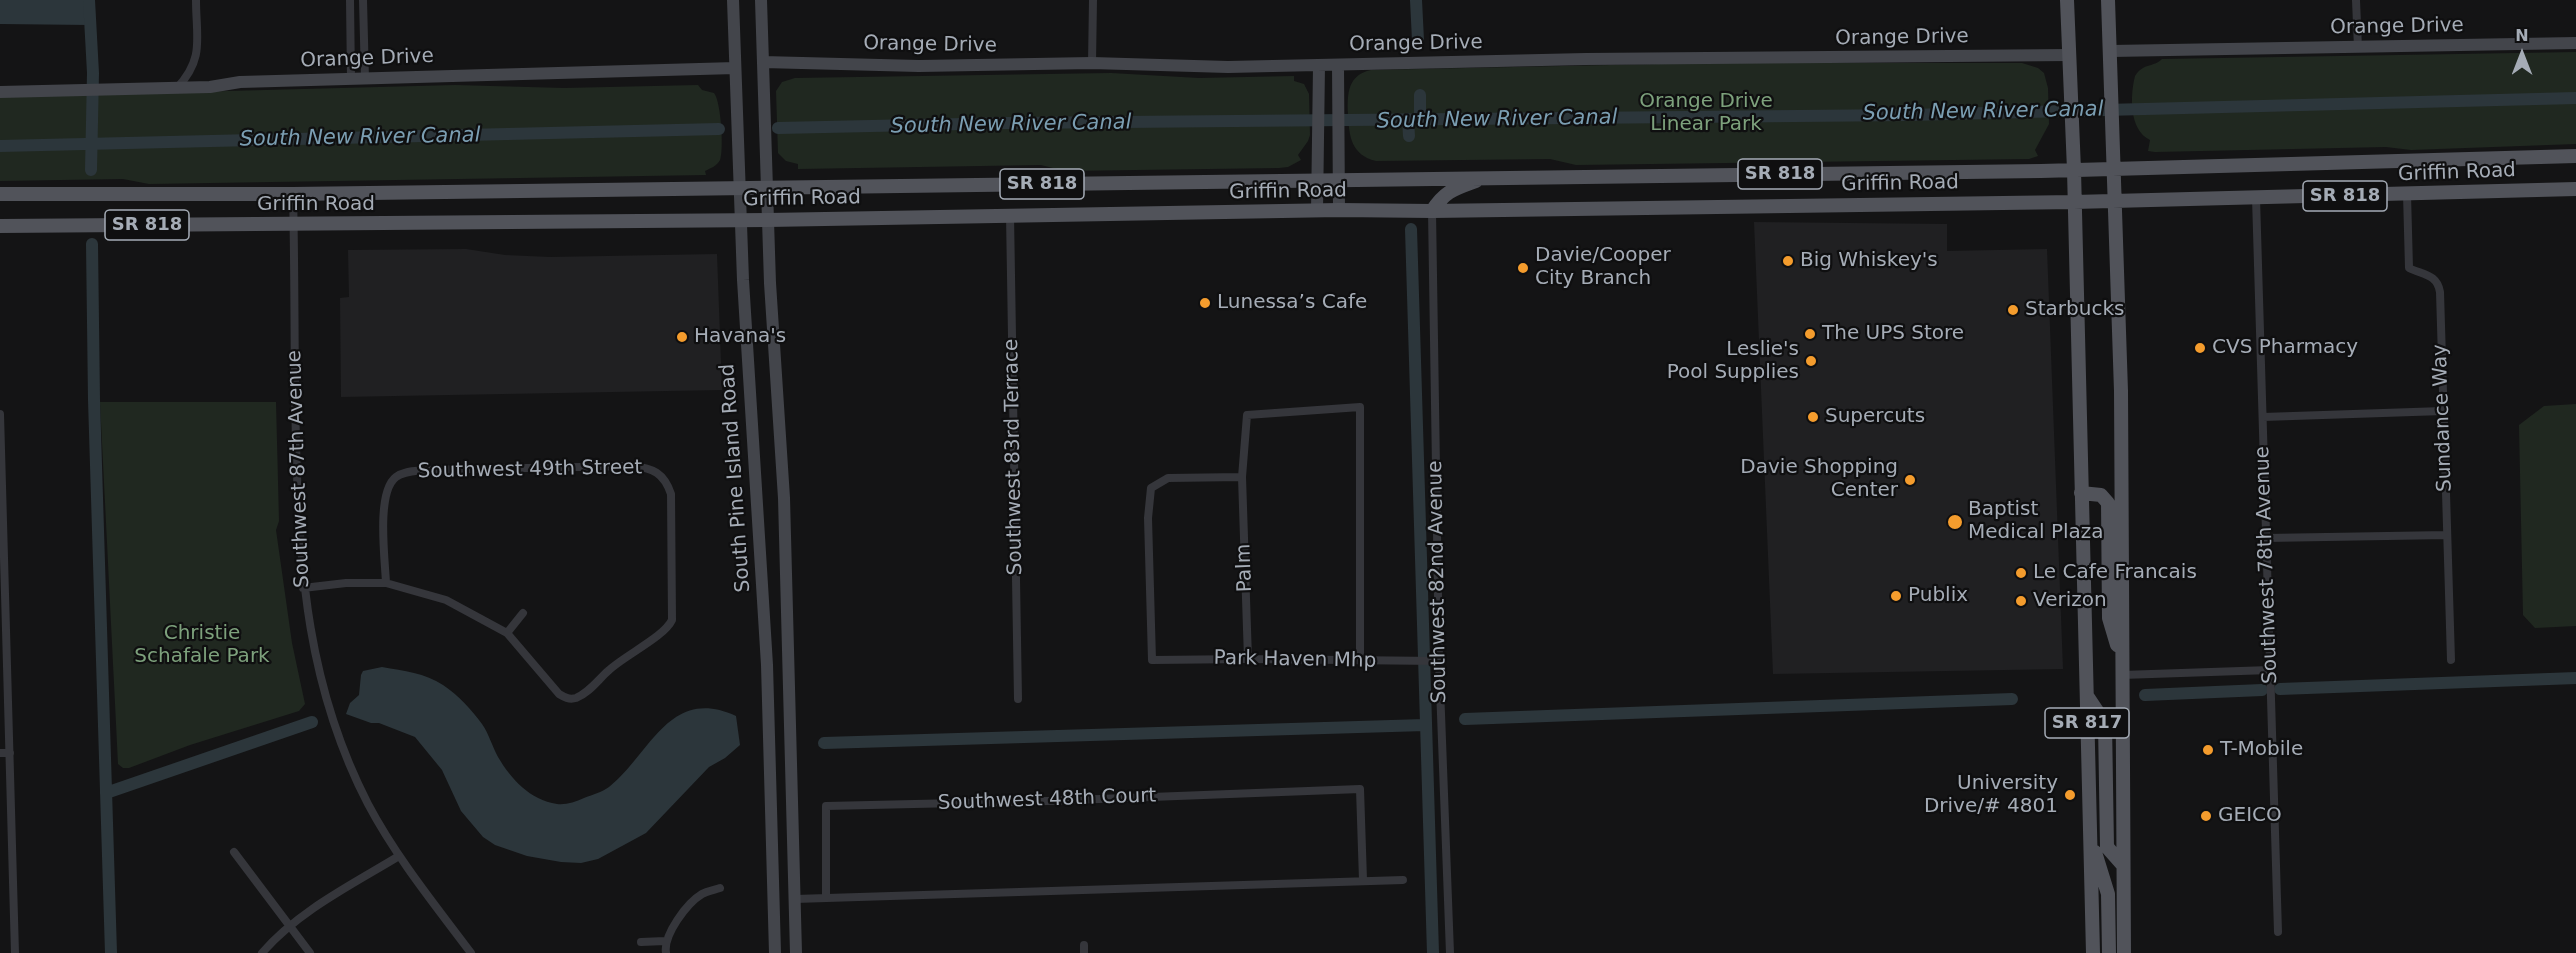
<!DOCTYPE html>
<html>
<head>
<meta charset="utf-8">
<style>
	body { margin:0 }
	#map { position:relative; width:2576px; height:953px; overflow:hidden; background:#141415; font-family:"DejaVu Sans",sans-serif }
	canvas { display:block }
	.north { position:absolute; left:2492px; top:24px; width:60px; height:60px; -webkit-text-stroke:4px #0f0f10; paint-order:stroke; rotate:0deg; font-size:16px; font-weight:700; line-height:24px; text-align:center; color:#a5acb6 }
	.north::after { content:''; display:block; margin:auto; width:21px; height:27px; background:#a5acb6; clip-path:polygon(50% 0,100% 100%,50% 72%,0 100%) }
</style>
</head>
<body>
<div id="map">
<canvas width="2576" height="953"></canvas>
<div class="north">N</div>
</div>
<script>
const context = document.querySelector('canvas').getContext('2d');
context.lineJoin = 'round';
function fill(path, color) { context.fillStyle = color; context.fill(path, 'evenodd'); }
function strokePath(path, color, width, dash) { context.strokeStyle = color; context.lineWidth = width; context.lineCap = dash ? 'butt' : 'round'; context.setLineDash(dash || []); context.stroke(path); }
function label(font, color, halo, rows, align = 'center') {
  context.font = font + ' "DejaVu Sans",sans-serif'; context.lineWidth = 4.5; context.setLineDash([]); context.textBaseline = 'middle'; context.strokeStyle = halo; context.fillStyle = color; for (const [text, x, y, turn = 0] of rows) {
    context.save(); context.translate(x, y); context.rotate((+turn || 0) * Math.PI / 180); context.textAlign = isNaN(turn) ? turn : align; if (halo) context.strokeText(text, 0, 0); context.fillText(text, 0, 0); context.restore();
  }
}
fill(new Path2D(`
	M 1754,222 L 1947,224 L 1947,251 L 2047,249 L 2063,669 L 1773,674 Z
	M 466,249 L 505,255 L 550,257 L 717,254 L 722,390 L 341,397 L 340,298 L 349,297 L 348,250 Z`), '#202022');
fill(new Path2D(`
	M 2576,52 L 2576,144 L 2411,150 L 2386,147 L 2155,152 L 2148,151 L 2150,140 C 2129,130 2130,96 2135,76 C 2144,62 2153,68 2162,59 Z
	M 1707,63 L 2022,63 L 2038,68 L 2044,73 L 2048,88 L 2049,124 L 2035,150 L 2038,156 L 2029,159 L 1576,165 L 1550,159 L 1376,161 C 1351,155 1349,136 1348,114 C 1347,93 1348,75 1371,70 Z
	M 1111,73 L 1199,78 L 1294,76 L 1294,81 L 1304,84 L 1309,94 L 1310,135 L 1308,141 L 1298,155 L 1301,160 L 1288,167 L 1279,168 L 1065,171 L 1041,165 L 798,169 L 798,164 L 786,161 L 778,153 L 776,91 L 782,82 L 795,78 Z
	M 455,85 L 564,88 L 698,85 L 702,90 L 714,93 C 721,101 724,150 720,160 C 717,166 711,168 705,171 L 706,175 L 149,184 L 123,179 L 0,181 L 0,97 Z
	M 100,402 L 276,402 L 279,521 L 276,530 L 292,643 L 305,704 L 299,711 L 190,745 L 129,768 L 123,768 L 118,764 Z
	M 2576,404 L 2576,626 L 2535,628 L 2523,615 L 2519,425 L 2544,406 Z`), '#202820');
fill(new Path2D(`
	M 0,0 L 89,0 L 90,25 L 0,24 Z
	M 382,667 C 404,671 425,673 443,685 C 458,695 472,710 482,724 C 489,734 492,746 498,757 C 511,779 530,800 557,804 C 566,805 575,802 584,798 C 592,795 602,792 609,787 C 650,755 669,685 736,716 L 740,745 L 725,758 L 709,767 L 646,833 L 598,859 L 581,863 L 561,862 L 527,856 L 495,845 L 483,837 L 461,811 L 442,770 L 415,737 L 379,723 L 371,723 L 346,714 L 350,703 L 359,695 L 361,675 L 363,671 Z`), '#2c363b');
strokePath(new Path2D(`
	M 89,0 L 93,73 L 91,170
	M 1416,0 L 1418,40
	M 1420,95 L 1420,119
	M 1408,119 L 1409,136
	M 778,128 L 1010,123 L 1909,115 L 2576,98
	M 0,146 L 719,129
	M 1411,229 L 1433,953
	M 92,244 L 94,400 L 111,953
	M 2280,689 L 2576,678
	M 2145,695 L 2262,690
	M 1465,719 L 2012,699
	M 824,743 L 1425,725
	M 106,793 L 312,722`), '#2c363b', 12);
strokePath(new Path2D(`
	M 350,0 L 351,79
	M 363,0 L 365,79
	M 2356,0 L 2358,48
	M 1092,63 L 1093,0
	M 177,88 C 205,58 196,38 196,0
	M 293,194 C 295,277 294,360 296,443 C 299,571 308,688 368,804 C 396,857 435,905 471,953
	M 2407,194 L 2409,268 C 2423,275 2437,274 2440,292 L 2451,660
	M 2256,198 L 2278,932
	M 1432,211 L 1439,661 L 1450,953
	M 1010,215 L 1018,699
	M 0,414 L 15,953
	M 2263,417 L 2443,411
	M 1242,477 L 1168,478 L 1151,488 L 1148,518 L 1152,660 L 1248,659 L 1439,661
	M 2266,538 L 2447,535
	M 303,588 L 346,583 L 386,583 L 446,600 L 507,633 L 559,694 C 564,697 569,700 576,698 C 589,693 598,680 608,671 C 625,655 664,637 672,620 L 671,494 C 664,473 653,468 632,466 L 423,470 C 414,471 404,471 396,477 C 376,492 385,559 386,583
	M 507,633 L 523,613
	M 1248,659 L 1242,477 L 1247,415 L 1360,407 L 1360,661
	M 2122,675 L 2270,670
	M 0,753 L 10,753
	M 234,852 L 310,953
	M 826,897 L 826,806 L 1047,801 L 1360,789 L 1363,880
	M 795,899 L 1403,880
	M 641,942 L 665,941
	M 1084,945 L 1084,953
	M 262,953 C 298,911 353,884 399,856
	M 666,953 C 663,935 687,903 702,894 C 707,891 714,890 720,888`), '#35363b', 8);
strokePath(new Path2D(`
	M 733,0 L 743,280 L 767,665 L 775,953
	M 761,0 L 770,283 L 784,498 L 796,953
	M 2111,51 L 2576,43
	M 763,62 L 919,66 L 1092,63 L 1228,67 L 1586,59 L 2070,55
	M 1338,65 L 1339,210
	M 0,92 L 210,87 L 240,82 L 735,68
	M 1317,211 L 1319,66`), '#43454b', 12);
strokePath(new Path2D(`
	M 2067,0 L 2074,170 L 2093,953
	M 2108,0 L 2121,391 L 2124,953
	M 0,194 L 293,194 L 2041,171 L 2576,156
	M 1432,211 C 1445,191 1454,189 1476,181
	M 0,226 L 768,220 L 1339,210 L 1432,211 L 2074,202 L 2576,189
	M 2081,493 L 2101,495 L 2108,503 L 2109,618 L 2117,645
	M 2087,696 L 2105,723 L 2107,847 L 2122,864
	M 2095,852 L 2108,894 L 2109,953`), '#51535a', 14);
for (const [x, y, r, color] of [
	[1788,261,6,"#f49c2d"],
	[1523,268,6,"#f49c2d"],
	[1205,303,6,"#f49c2d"],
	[2013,310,6,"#f49c2d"],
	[1810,334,6,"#f49c2d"],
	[682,337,6,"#f49c2d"],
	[2200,348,6,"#f49c2d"],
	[1811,361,6,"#f49c2d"],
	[1813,417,6,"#f49c2d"],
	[1910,480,6,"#f49c2d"],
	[1955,522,8,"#f49c2d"],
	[2021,573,6,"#f49c2d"],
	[1896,596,6,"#f49c2d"],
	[2021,601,6,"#f49c2d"],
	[2208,750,6,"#f49c2d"],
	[2070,795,6,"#f49c2d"],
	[2206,816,6,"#f49c2d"]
]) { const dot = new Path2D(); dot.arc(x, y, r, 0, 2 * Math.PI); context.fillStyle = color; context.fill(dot); strokePath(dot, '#0f0f10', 2); }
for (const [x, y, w] of [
	[1780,174,84],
	[1042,184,84],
	[2345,196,84],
	[147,225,84],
	[2087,723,84]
]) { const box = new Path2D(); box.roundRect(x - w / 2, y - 15, w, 30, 4.5); context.fillStyle = '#0f0f10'; context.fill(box); strokePath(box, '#a5acb6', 1.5); }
label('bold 18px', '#a5acb6', null, [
	["SR 818",1780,174],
	["SR 818",1042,184],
	["SR 818",2345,196],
	["SR 818",147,225],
	["SR 817",2087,723]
]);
label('20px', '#a5acb6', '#0f0f10', [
	["Orange Drive",2397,27,-1],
	["Orange Drive",1902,38,-1],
	["Orange Drive",1416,44,-1],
	["Orange Drive",930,45,1],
	["Orange Drive",367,59,-2],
	["Griffin Road",2457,173,-2],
	["Griffin Road",1900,184,-1],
	["Griffin Road",1288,192,-1],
	["Griffin Road",802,199,-1],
	["Griffin Road",316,205],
	["Sundance Way",2443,418,-92],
	["Southwest 83rd Terrace",1014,457,-91],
	["Southwest 87th Avenue",299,469,-92],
	["Southwest 49th Street",530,470,-1],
	["South Pine Island Road",736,478,-94],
	["Southwest 78th Avenue",2267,565,-92],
	["Palm",1245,568,-92],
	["Southwest 82nd Avenue",1438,582,-91],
	["Park Haven Mhp",1295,660,1],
	["Southwest 48th Court",1047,800,-2]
]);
label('20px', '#7da17c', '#0f0f10', [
	["Orange Drive",1706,102],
	["Linear Park",1706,125],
	["Christie",202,634],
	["Schafale Park",202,657]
]);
label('20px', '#a5acb6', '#0f0f10', [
	["Davie/Cooper",1535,256],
	["City Branch",1535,279],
	["Big Whiskey's",1800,261],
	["Lunessa’s Cafe",1217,303],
	["Starbucks",2025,310],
	["The UPS Store",1822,334],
	["Havana's",694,337],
	["CVS Pharmacy",2212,348],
	["Leslie's",1799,350,"right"],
	["Pool Supplies",1799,373,"right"],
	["Supercuts",1825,417],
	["Davie Shopping",1898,468,"right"],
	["Center",1898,491,"right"],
	["Baptist",1968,510],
	["Medical Plaza",1968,533],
	["Le Cafe Francais",2033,573],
	["Publix",1908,596],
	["Verizon",2033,601],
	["T-Mobile",2220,750],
	["University",2058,784,"right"],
	["Drive/# 4801",2058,807,"right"],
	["GEICO",2218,816]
], 'left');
label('italic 21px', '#7b9eb2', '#0f0f10', [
	["South New River Canal",1983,112,-1],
	["South New River Canal",1497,120,-1],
	["South New River Canal",1011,125,-1],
	["South New River Canal",360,138,-1]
]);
</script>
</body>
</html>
